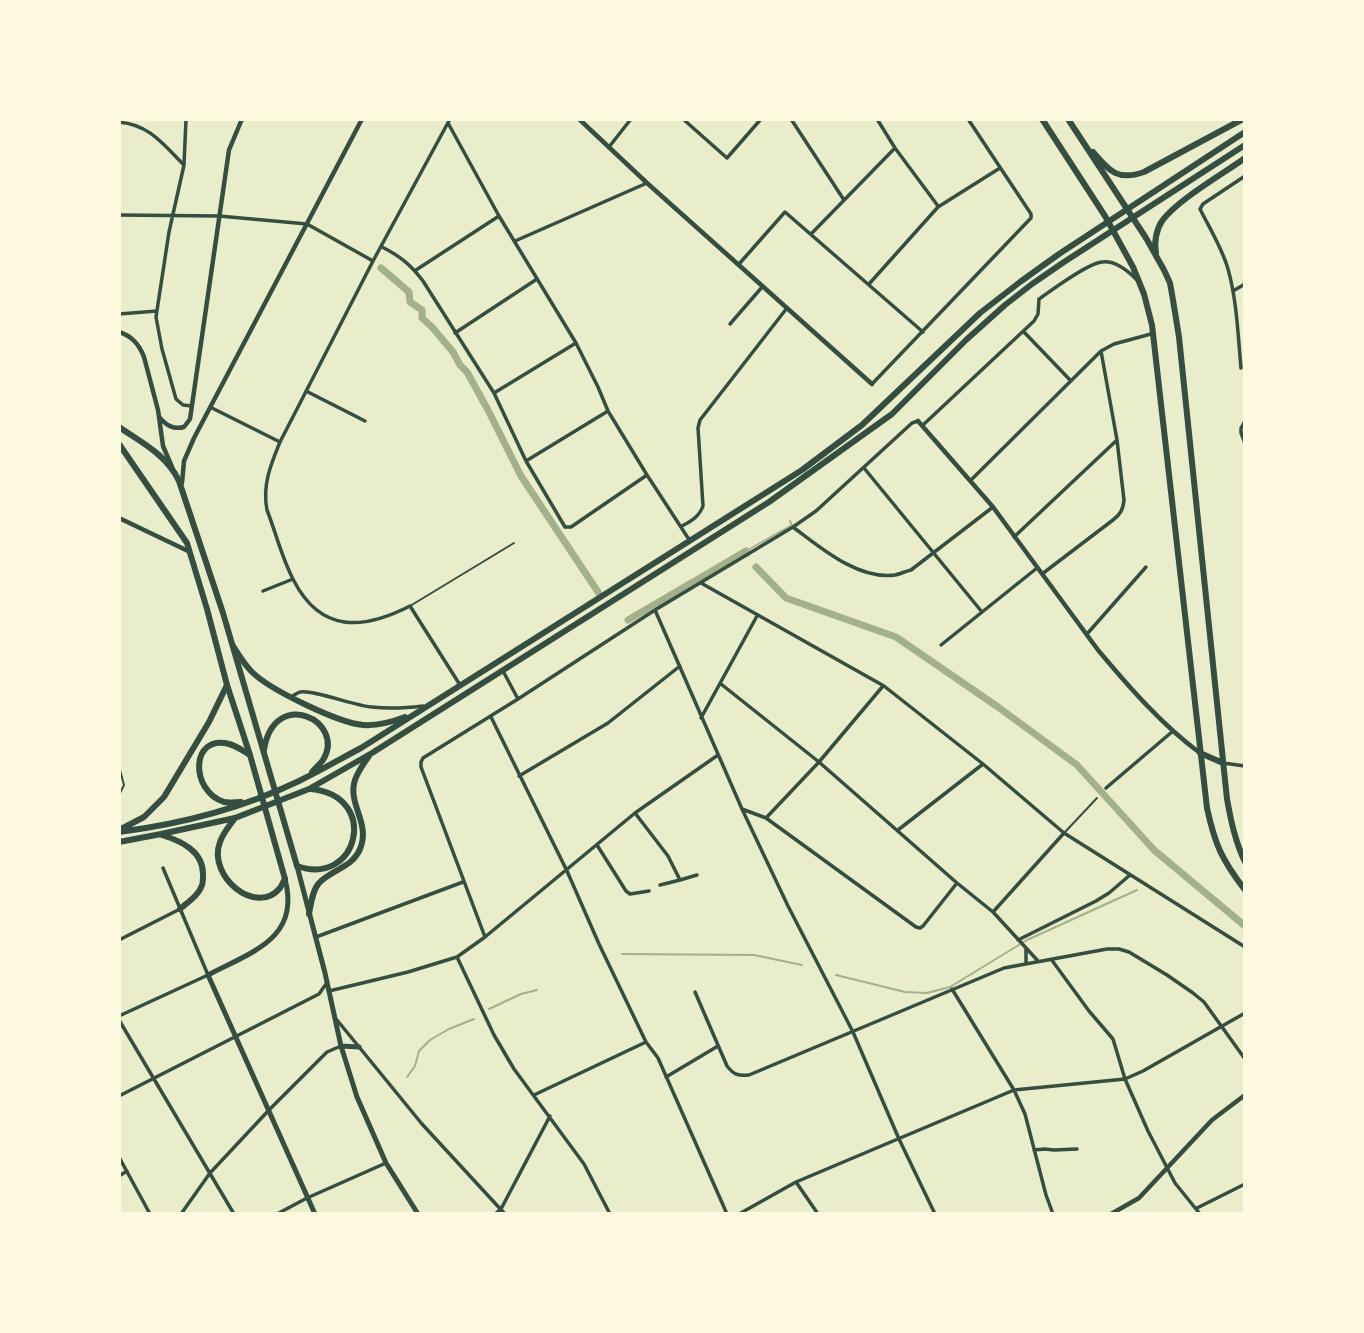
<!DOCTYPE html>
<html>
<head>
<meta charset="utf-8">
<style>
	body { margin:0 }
	#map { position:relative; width:1364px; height:1333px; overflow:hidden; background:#e9edc9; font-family:"PT Sans",sans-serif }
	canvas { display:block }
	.frame { position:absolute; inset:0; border:121px solid #fefae0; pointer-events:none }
</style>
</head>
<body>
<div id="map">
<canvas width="1364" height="1333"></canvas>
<div class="frame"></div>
</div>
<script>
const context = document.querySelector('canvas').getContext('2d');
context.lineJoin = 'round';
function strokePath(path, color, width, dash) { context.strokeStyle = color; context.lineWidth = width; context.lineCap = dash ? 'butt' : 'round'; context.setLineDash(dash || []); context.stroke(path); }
strokePath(new Path2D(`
	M 746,551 L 792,525 L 790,521
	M 622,954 L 754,955 L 802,965
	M 836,975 L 905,992 L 927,993 L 950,987 L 1027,940 L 1137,890
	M 489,1009 L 521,994 L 537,990
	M 407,1077 L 415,1066 L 419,1051 L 430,1040 L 449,1029 L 474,1019`), '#a3b18a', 2);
strokePath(new Path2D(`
	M 381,268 L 409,292 L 410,302 L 422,310 L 422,318 L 432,327 L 453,352 L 460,365 L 467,372 L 488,410 L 521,476 L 598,592
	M 756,567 L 786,598 L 896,637 L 998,707 L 1077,765 L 1154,850 L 1245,926
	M 628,620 L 746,551 L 747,553`), '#a3b18a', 7);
strokePath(new Path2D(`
	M 410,606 L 514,543
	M 119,766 L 124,785 L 119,795
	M 1065,832 L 1097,798`), '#344e41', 2);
strokePath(new Path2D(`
	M 186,119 L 184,165 L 169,232 L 156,317 L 162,349 L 176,399 L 183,405 L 192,406
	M 450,119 L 373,261 L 280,442 C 271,464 262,485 267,510 C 276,533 282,559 294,581 C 321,633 363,630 410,606 L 460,685
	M 683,119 L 727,158 L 761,119
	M 791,119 L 844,200
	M 877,119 L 895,148 L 938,206
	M 119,122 C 150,125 163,144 184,165
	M 448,123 L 499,216 L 576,343 L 598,387 L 608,411 L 647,475 L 690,541
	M 609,147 L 631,119
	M 119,215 L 219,216 L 307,224 L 373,261
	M 812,233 L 895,148
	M 515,241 L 647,183
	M 382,247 C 400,256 411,265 423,281 L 494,393 L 526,461 L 565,527 L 571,527 L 647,475
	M 739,264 L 785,212 L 923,332
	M 416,270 L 499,216
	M 869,284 L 938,207 L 1000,168
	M 1233,291 L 1245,284
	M 119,314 L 157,311
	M 730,324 L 763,286
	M 1024,332 L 1071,381
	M 455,333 L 537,279
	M 1241,368 C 1238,336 1237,301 1228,269 C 1222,248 1210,229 1200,209 L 1203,204 L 1245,176
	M 872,384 L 1031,218 L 1031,214 L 968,119
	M 306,391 L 365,421
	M 494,393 L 576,343
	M 210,407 L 280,442
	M 923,425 L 1034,321 L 1038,314 L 1039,299 C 1052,290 1088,263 1102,262 C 1115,260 1127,270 1136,279
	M 1241,428 L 1241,433 L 1245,443
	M 1241,428 L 1245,421
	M 526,461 L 608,411
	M 864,468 L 982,612
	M 971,480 L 1101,351 L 1114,344 L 1151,334
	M 682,526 C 691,521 699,517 703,506 L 698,428 L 700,420 L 787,308
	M 793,527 C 821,548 858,580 895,575 C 900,574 906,571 911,570 L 993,507
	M 1014,537 L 1117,440
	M 1042,574 L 1113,520 C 1121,514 1123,509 1124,500 L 1117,440 L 1101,351
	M 701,583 L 884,686 L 983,764 L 1064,833 L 1245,947
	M 263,591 L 293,579
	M 655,610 L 742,809 L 788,906 L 853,1032 L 899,1139 L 935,1214
	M 1087,634 L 1146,567
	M 941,645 L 1037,568
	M 503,671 L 518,699
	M 721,684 L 819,762 L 957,883 L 993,912 L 1038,961
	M 290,697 C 291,697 299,692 300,692 C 312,689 355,706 372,707 C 389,709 406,708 423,706
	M 491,717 L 567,871 L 599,944 L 646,1042 L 658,1058 L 727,1214
	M 701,718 L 757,616
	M 1223,763 L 1245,766
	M 519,776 L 608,723 L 680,666
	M 1106,788 L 1173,731
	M 742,809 L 766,818 L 916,927 L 920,928 L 923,926 L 957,883
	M 635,813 L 668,856 L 680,880 L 660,885
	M 766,818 L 819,762 L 883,686
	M 898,830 L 983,764
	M 597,845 L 626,891 L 630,894 L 649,891
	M 680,880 L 697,875
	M 993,912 L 1064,833
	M 316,937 L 463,882
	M 485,937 L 421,767 L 421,762 L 423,758 L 518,699 L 655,610 L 793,527 L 816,511 L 912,423 L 918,421
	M 119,940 L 180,909
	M 1018,940 L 1096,901 L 1109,893 L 1130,875
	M 457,957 L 494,1035 L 514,1069 L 584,1164 L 610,1214
	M 1051,959 L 1089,1011 L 1113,1039 L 1125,1079 L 1148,1131 L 1175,1183 L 1200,1214
	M 1026,964 L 1026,949
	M 952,989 L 1014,1090 L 1025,1114 L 1046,1195 L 1053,1214
	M 329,991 L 408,972 L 457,957 L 485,937 L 635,813 L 718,755
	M 695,992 L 727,1066 C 734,1075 738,1076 749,1075 L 1004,968 L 1107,949 L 1119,949 L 1129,952 L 1167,975 L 1193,993 L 1204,1002 L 1245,1059
	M 119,1016 L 208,975 L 163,868
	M 119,1020 L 234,1214
	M 337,1020 L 422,1124 L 505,1214
	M 666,1077 L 718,1046
	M 534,1095 L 646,1042
	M 119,1096 L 319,994 L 326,984
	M 1034,1150 L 1045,1149 L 1054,1150 L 1077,1149
	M 119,1157 L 150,1214
	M 119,1176 L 127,1171
	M 796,1182 L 818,1214
	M 1197,1208 L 1245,1184
	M 181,1214 L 210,1173 L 269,1110 L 327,1052 L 341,1046
	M 277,1214 L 307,1198 L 386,1163
	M 495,1214 L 501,1209 L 550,1116
	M 739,1214 L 796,1182 L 1014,1090 L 1125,1079 L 1143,1071 L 1245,1013`), '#344e41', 3.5);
strokePath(new Path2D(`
	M 579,119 L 647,183 L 872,384
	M 119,332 C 132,336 139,344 144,357 L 158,410 L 163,446 L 172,467
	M 159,417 C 166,425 173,430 184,427 L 190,419 L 229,150 L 242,119
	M 918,421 L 993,507 L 1098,650 C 1129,687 1162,725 1200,753
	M 182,483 L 184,461 L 194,438 L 362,119
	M 119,518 L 188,551
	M 1111,1214 L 1139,1198 L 1212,1120 L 1245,1095`), '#344e41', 4.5);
strokePath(new Path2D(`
	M 297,866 L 325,973 L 341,1046 L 357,1097 L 386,1163 L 418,1214
	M 285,879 C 301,939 251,952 208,975 L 315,1214
	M 341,1046 L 359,1047`), '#344e41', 5);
strokePath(new Path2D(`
	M 1042,119 L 1105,216 L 1133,267 L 1144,294 L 1152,325 L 1207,808 C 1215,845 1222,860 1245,890
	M 1068,119 L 1146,238 L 1164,270 L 1170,283 L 1173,300 L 1179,337 L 1227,799 C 1231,821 1235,841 1245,862
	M 1093,152 C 1110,172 1118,181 1144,172 L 1243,119
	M 1156,253 C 1154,243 1156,230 1162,221 C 1177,200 1223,174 1245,158
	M 119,427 C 142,443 167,455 179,481 L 223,613 L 297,866
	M 119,444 L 187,543 L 207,609 L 227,685 L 250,755 L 285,879
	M 1200,753 L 1223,763`), '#344e41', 6);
strokePath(new Path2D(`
	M 233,646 C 239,655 244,664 252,672 C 270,690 339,723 363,725 C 378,726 392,722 405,717
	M 264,750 C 274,686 347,721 323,760 C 320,764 315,768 312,772
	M 241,802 C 235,802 229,803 224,802 C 190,791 190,734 229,744 C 237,746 243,751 250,755
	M 235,818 C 230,825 223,833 220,842 C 207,876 256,917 280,888 C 282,885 283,882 285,879
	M 123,828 L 144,817 L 164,797 L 209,722 L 227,685
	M 119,832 C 181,824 243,808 299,781 C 320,771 340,759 361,748 L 802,470 L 862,425 L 980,313 L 1020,282 L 1059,254 L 1245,132
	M 162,835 C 181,841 203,851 203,874 C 203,875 203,883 202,885 C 199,895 188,902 180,909
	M 119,842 L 161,834 L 235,818 L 309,789 L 372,753 L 769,502 L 892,414 L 966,340 L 1005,305 L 1032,284 L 1064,262 L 1245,145
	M 297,866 C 358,888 381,796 311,789
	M 309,914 C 311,904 312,891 319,883 C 332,869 352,868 360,849 C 371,823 347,804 355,780 C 358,771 364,763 369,756`), '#344e41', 6);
</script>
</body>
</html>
